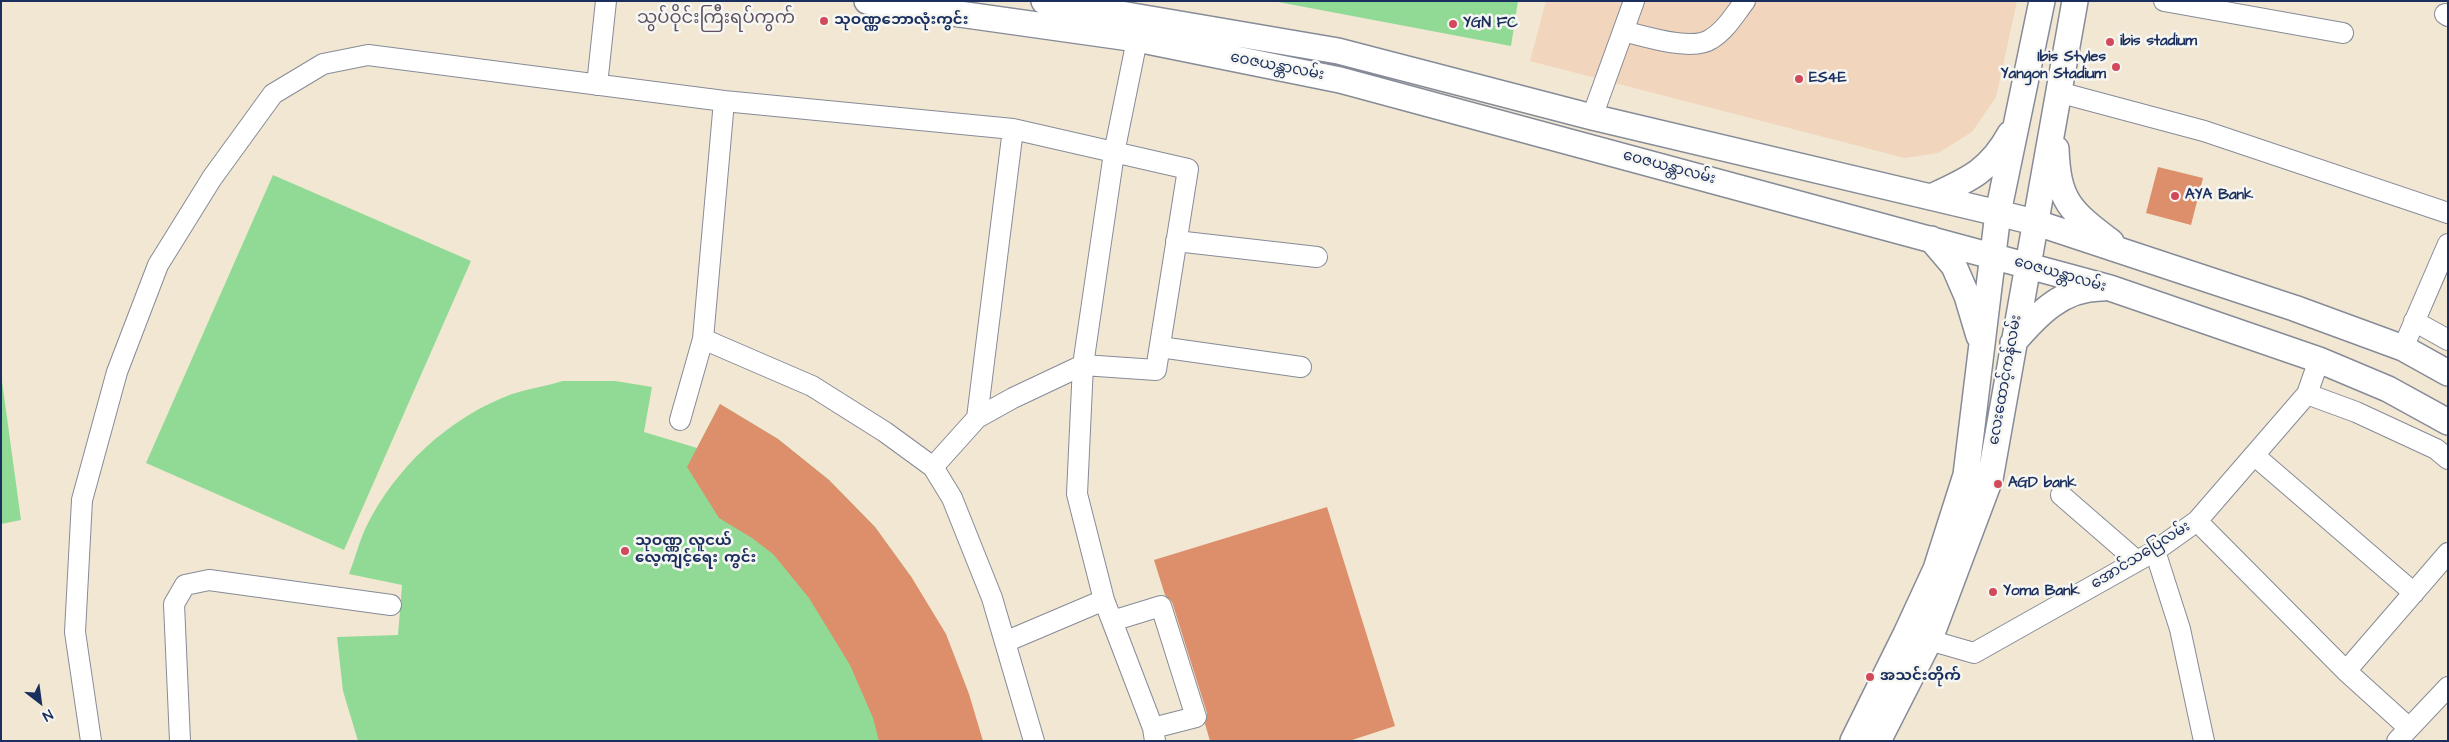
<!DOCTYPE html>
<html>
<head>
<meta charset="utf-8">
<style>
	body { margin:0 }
	#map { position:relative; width:2449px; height:742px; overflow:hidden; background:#f2e7d2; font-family:"Architects Daughter",sans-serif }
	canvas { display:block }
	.frame { position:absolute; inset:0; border:2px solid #1b2f5e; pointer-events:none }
	.north { position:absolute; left:15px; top:677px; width:50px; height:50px; -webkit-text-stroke:4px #f6f6f2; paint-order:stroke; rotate:150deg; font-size:14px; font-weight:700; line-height:20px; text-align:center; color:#1b2f5e }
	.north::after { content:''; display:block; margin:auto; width:18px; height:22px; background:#1b2f5e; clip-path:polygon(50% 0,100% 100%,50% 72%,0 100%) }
</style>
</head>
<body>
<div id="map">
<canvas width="2449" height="742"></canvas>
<div class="frame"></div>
<div class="north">N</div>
</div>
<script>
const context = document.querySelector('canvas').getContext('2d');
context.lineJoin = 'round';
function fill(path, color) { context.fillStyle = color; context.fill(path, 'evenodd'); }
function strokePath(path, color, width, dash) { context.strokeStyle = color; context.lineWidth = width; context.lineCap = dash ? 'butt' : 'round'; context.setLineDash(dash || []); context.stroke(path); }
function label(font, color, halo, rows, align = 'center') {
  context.font = font + ' "Architects Daughter","Noto Sans Myanmar",sans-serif'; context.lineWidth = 5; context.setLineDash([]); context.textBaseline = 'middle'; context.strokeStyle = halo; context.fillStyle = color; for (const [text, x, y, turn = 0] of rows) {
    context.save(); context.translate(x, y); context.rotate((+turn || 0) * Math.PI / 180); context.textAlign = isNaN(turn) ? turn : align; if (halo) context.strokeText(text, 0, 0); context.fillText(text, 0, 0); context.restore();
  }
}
fill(new Path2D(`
	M 1546,1 L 2017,1 L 1996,97 L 1972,132 L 1938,153 L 1905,158 L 1530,61 Z`), '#f1d5bd');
fill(new Path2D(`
	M 1273,1 L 1518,1 L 1511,46 Z
	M 273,175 L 471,261 L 344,550 L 146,463 Z
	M 1,374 L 21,520 L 1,524 Z
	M 563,381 L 615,381 L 652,387 L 644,432 L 697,448 L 720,404 L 778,439 L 829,480 L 875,527 L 912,578 L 983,741 L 358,741 L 343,691 L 337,637 L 398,635 L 402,585 L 349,574 C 355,559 359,542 366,527 C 395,468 449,417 512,394 C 528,389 546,386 563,381 Z`), '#91da96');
fill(new Path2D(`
	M 2158,167 L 2203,178 L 2191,225 L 2146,213 Z
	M 720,404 L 778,439 L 829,480 L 875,527 L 912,578 L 946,634 L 969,694 L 983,741 L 879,741 L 873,718 L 850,665 L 809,598 L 773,554 L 752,538 L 719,518 L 687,467 Z
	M 1327,507 L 1395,726 L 1349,741 L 1210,741 L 1205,724 L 1207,713 L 1172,602 L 1165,595 L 1154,560 Z`), '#dc8f6a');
const minor = new Path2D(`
	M 2164,1 L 2343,33
	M 2445,14 L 2448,16
	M 1140,25 L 1114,153 L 1083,365 L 1077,494 L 1104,600 L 1153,728 L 1155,741
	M 1623,31 C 1644,36 1693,52 1711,39 C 1725,31 1735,14 1745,1
	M 597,85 L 606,1
	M 2058,92 L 2204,131 L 2448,213
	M 1592,117 L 1634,1
	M 1176,241 L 1317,257
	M 2414,321 L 2448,340
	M 703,339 L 812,386 L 885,432 L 933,467
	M 1160,347 L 1301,367
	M 2403,348 L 2448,244
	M 2307,394 L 2356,412 L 2436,449 L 2448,459
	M 977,418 L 1013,129
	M 680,420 L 703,339 L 724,101
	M 2255,456 L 2414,593
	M 2061,495 L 2137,561
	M 2197,521 L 2346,671 L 2409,728
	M 2155,551 L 2180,629 L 2204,741
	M 1112,621 L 1161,606 L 1196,717 L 1153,728
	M 1915,636 L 1974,653 L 2155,551 L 2197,521 L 2307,394 L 2319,360
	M 1005,642 L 1104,600
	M 2346,671 L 2448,553
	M 91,741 L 75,632 L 82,500 L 117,372 L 158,265 L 212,178 L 273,94 L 323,64 L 368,55 L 724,101 L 1013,129 L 1188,169 L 1156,370 L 1083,365 L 1013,398 L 977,418 L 933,467 L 952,498 L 992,598 L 1034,741
	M 180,741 L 174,604 L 185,585 L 209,580 L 391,605
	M 2397,741 L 2448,687`);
const major = new Path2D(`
	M 867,1 L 1137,39 L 1340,80 L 2110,288 L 2319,360 L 2388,389 L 2448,422
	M 1044,1 L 1338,51 L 1592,117 L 1998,213 L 2034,222 L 2294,308 L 2403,348 L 2448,373
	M 2056,149 C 2058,201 2070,211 2111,242
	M 1931,197 C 1968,180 1990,171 2010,134
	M 1931,239 L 1954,266 L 1967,296 L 1979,336
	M 2013,343 C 2037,315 2063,287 2103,288
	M 1853,741 L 1906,634 L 1936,569 L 1966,475 L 1998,213 L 2042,1
	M 1878,741 L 1929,641 L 1990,479 L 2075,1`);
strokePath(minor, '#868b98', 22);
strokePath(major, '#868b98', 28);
strokePath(minor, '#fff', 20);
strokePath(major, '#fff', 25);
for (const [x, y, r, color] of [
	[824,21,5,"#d1495b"],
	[1453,24,5,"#d1495b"],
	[2110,42,5,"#d1495b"],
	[2116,67,5,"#d1495b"],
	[1799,79,5,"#d1495b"],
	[2175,196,5,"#d1495b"],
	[1998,484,5,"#d1495b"],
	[625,551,5,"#d1495b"],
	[1993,592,5,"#d1495b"],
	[1870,677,5,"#d1495b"]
]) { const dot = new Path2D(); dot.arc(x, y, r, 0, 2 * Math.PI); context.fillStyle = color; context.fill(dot); strokePath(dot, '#f6f6f2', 2); }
label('bold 15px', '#1b2f5e', '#f6f6f2', [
	["သုဝဏ္ဏဘောလုံးကွင်း",834,21],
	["YGN FC",1463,24],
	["ibis stadium",2120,42],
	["Ibis Styles",2106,58,"right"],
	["Yangon Stadium",2106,75,"right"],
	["ES4E",1809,79],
	["AYA Bank",2185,196],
	["AGD bank",2008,484],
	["သုဝဏ္ဏ လူငယ်",635,542],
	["လေ့ကျင့်ရေး ကွင်း",635,559],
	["Yoma Bank",2003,592],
	["အသင်းတိုက်",1880,677]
], 'left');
label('15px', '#1b2f5e', '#f6f6f2', [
	["ဝေဇယန္တာလမ်း",1277,67,11],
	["ဝေဇယန္တာလမ်း",1669,168,15],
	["ဝေဇယန္တာလမ်း",2060,275,16],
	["လေးထောင့်ကန်လမ်း",2006,380,-80],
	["အောင်သပြေလမ်း",2141,556,-32]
]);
label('18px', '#5f5162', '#f6f6f2', [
	["သွပ်ဝိုင်းကြီးရပ်ကွက်",716,19]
]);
</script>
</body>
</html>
